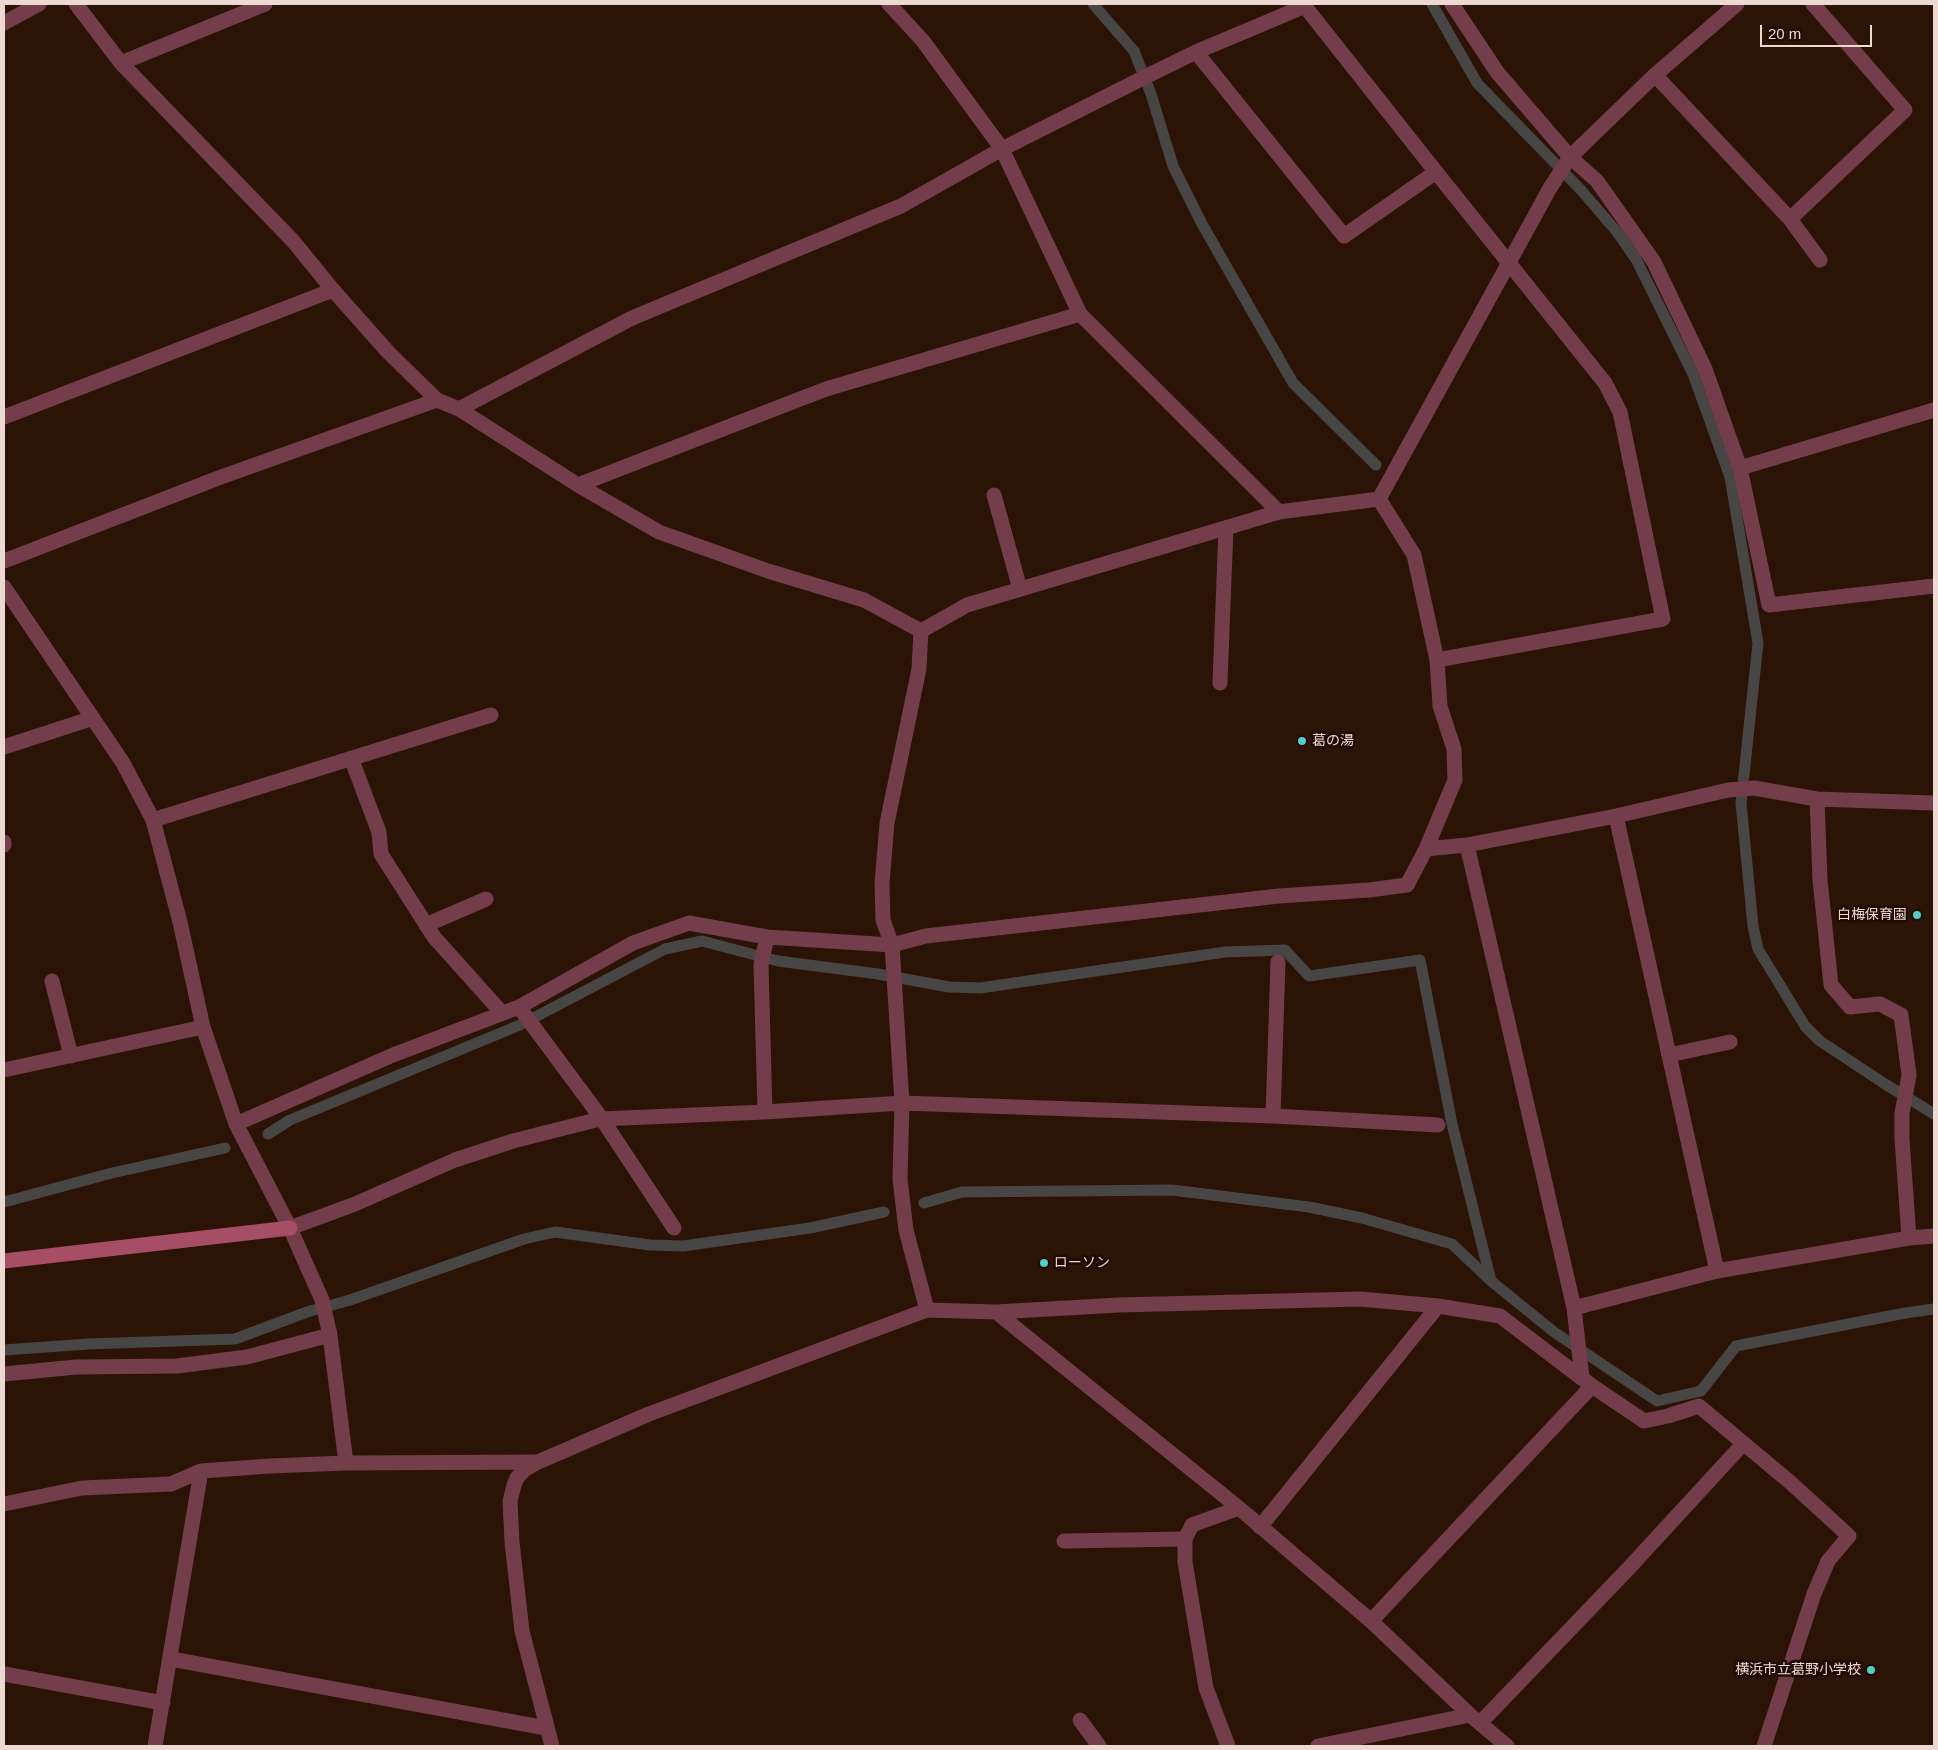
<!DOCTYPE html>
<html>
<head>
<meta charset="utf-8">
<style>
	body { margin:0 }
	#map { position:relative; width:1938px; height:1750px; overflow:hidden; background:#2b1306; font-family:Arial,sans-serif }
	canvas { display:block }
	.frame { position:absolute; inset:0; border:5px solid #ecdad2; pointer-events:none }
	.scale { position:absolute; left:1760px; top:25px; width:112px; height:22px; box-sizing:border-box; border:2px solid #ecdad2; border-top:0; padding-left:6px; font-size:15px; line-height:18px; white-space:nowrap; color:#ecdad2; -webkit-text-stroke:4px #210a01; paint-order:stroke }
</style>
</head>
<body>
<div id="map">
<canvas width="1938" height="1750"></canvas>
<div class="frame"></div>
<div class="scale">20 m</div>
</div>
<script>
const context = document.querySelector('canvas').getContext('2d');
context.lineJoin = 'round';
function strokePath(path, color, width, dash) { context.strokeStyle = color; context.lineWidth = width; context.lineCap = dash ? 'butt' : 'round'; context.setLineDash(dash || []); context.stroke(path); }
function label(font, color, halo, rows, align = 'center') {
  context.font = font + ' Arial,"Noto Sans JP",sans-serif'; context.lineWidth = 5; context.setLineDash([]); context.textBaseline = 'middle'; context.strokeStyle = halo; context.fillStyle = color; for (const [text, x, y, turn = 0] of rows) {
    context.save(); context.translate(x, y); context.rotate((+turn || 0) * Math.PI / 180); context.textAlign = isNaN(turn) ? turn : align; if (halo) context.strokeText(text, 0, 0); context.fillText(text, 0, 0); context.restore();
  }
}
strokePath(new Path2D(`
	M 1093,4 L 1134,51 L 1151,94 L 1173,166 L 1202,224 L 1293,383 L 1376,465
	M 1432,4 L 1477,83 L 1581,190 L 1617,232 L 1636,259 L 1693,374 L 1730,477 L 1758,643 L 1741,803 L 1753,926 L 1758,949 L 1805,1026 L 1820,1041 L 1885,1084 L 1934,1114
	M 268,1134 L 290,1120 L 520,1025 L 665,949 L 702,941 L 778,961 L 878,974 L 949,987 L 980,988 L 1225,952 L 1285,950 L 1309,976 L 1420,960 L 1452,1124 L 1491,1281
	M 4,1202 L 112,1173 L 225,1148
	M 924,1203 L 962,1192 L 1172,1190 L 1309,1207 L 1362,1218 L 1452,1244 L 1491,1281 L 1554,1332 L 1657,1401 L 1701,1391 L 1736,1346 L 1905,1313 L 1934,1309
	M 4,1350 L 88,1344 L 235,1339 L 307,1312 L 350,1300 L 524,1239 L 555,1232 L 650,1245 L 683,1246 L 810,1228 L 884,1212`), '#474645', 11);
strokePath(new Path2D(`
	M 994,495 L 1020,589
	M 1220,683 L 1226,528
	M 4,842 L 4,845
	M 426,925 L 486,899
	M 52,981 L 71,1056
	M 1669,1055 L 1730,1042
	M 1064,1541 L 1185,1539
	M 1080,1720 L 1099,1746`), '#733d4b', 15);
strokePath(new Path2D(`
	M 76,4 L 121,63 L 293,241 L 333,290 L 388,352 L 437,400 L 459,409 L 578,485 L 659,532 L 768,571 L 864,600 L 921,631
	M 889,4 L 923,41 L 1002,149 L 1080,314 L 1279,512
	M 1303,4 L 1436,172 L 1605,383 L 1620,412 L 1663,619 L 1437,660
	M 1452,4 L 1497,72 L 1570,157 L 1597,181 L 1654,262 L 1705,369 L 1740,468 L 1769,605 L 1934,586
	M 4,23 L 39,4
	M 1196,52 L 1344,236 L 1436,172
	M 121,63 L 265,4
	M 1655,75 L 1790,219 L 1905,110 L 1813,4
	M 1790,219 L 1820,260
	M 459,409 L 632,318 L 901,206 L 1002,149 L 1153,73 L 1196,52 L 1305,6
	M 4,417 L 333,290
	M 1740,468 L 1934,410
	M 578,485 L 826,389 L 1080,314
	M 1379,499 L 1550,188 L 1570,157 L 1655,75 L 1737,4
	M 1379,499 L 1414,555 L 1437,660 L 1440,706 L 1454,749 L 1455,780 L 1426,849
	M 4,561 L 221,477 L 437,400
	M 4,587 L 123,763 L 153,820 L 180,922 L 203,1027 L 236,1124 L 290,1228 L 322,1300 L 330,1335 L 346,1463
	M 921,631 L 919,669 L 887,823 L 882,884 L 883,920 L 892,945 L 902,1103 L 900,1179 L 906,1230 L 927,1310
	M 921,631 L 967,605 L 1279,512 L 1379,499
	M 4,747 L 93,718
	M 351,758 L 379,832 L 381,854 L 434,937 L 502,1013
	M 1817,799 L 1820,880 L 1831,985 L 1850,1007 L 1880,1004 L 1901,1015 L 1909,1075 L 1902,1113 L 1902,1139 L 1909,1238
	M 1616,816 L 1717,1271
	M 153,820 L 491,715
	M 1467,845 L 1574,1308 L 1582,1377
	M 519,1007 L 602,1119 L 674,1228
	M 4,1070 L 203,1027
	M 765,1112 L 761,965 L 767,937
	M 1273,1116 L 1278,962
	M 236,1124 L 393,1055 L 519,1007 L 633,943 L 689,923 L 767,937 L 892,945 L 926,936 L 1279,896 L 1369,890 L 1407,885 L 1426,849 L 1467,845 L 1616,816 L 1728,790 L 1754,788 L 1817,799 L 1934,803
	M 290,1228 L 355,1204 L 455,1160 L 513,1141 L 600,1119 L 765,1112 L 902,1103 L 1273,1116 L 1438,1125
	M 1574,1308 L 1717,1271 L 1909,1238 L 1934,1236
	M 996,1312 L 1239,1508 L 1371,1621 L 1470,1715 L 1507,1746
	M 4,1374 L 76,1367 L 177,1366 L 247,1357 L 330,1335
	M 4,1504 L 82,1488 L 171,1484 L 201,1471 L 270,1466 L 346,1463 L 536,1462
	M 1260,1527 L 1438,1306
	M 1371,1621 L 1592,1386
	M 171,1659 L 546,1728
	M 4,1674 L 163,1703
	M 1481,1722 L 1628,1569 L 1743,1444
	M 155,1746 L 201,1471
	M 552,1746 L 522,1631 L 512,1542 L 510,1501 L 514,1485 L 517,1478 L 524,1470 L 538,1462 L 649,1414 L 927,1310 L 996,1312 L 1119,1305 L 1360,1299 L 1438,1306 L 1500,1316 L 1592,1386 L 1644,1421 L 1668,1416 L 1699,1406 L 1791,1483 L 1849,1536 L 1828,1561 L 1814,1594 L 1764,1746
	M 1228,1746 L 1206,1688 L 1185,1562 L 1185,1539 L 1192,1525 L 1239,1508
	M 1318,1746 L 1470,1715`), '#733d4b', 15);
strokePath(new Path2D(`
	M 4,1261 L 290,1228`), '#a54e66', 15);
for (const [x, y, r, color] of [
	[1302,741,5,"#53cdca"],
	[1917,915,5,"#53cdca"],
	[1044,1263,5,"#53cdca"],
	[1871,1670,5,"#53cdca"]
]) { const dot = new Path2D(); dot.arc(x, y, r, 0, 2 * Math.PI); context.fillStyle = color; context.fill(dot); strokePath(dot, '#210a01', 2); }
label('14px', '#ecdad2', '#210a01', [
	["葛の湯",1312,741],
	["白梅保育園",1907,915,"right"],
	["ローソン",1054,1263],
	["横浜市立葛野小学校",1861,1670,"right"]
], 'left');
</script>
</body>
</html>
